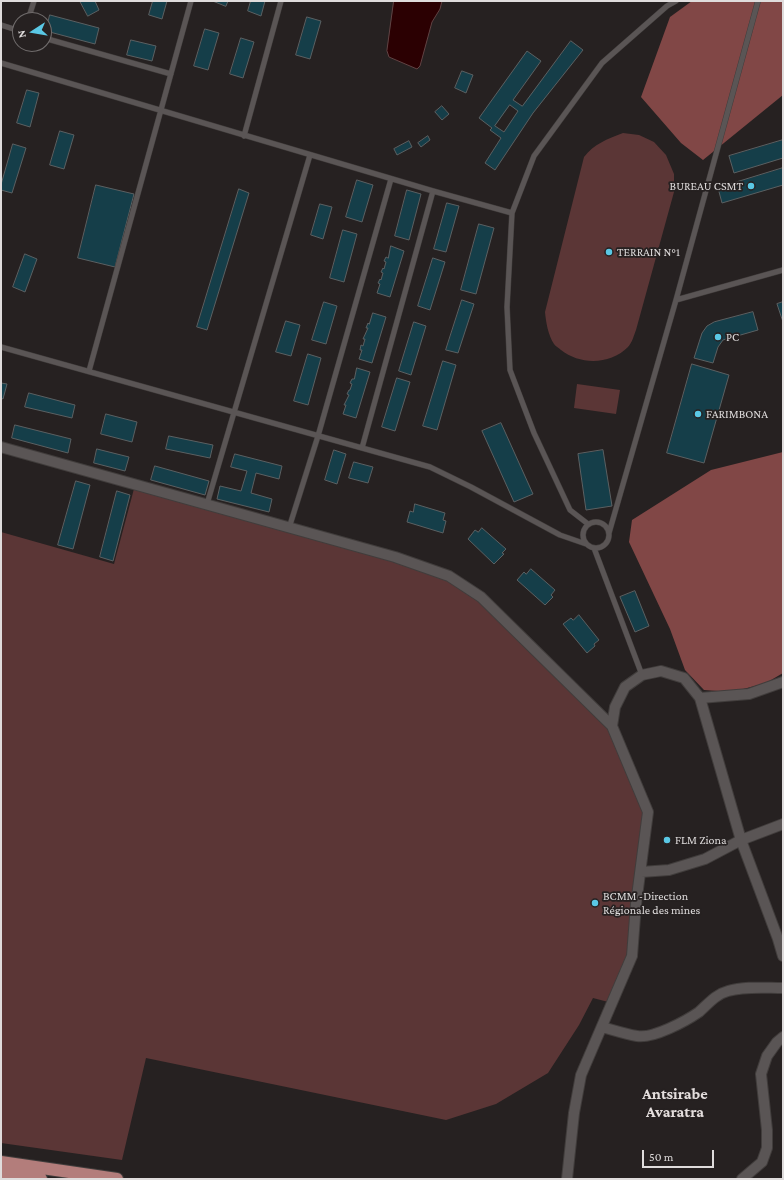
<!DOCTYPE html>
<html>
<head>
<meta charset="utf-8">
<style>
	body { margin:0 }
	#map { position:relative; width:784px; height:1180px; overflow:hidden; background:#262121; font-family:"Crimson Pro",serif }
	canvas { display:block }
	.frame { position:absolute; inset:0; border:2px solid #dfdcdc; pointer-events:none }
	.north { position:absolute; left:12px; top:12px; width:40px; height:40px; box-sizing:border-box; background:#262121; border:1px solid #706c6c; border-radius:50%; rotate:258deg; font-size:11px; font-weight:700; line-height:16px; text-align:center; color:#dfdcdc }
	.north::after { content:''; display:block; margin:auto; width:14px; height:18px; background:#5ac8e5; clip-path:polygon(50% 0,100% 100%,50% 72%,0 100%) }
	.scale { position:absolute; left:642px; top:1150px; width:72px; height:18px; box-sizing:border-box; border:2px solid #dfdcdc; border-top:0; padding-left:5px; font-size:12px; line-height:14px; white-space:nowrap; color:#dfdcdc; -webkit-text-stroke:3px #262121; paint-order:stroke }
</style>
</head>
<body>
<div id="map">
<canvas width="784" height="1180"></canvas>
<div class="frame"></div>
<div class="north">N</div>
<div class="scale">50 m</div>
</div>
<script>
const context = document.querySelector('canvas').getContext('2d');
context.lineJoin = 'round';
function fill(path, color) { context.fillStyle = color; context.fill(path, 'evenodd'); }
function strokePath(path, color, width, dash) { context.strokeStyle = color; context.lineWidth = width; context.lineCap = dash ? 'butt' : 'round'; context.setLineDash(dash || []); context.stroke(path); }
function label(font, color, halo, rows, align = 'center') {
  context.font = font + ' "Crimson Pro",serif'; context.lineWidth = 3.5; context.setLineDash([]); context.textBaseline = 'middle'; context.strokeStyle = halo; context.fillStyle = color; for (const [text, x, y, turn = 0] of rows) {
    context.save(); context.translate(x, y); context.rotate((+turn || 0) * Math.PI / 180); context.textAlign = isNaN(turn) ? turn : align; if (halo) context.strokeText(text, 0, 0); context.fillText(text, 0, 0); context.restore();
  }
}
fill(new Path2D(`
	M 623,133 L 639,135 L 654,142 L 666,155 L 674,174 L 674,192 L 636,330 C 634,335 632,343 628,347 C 610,365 580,365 561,350 C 559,348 555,346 554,344 C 548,335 546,322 545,312 L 584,157 C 594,144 607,139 623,133 Z
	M 577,384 L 620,390 L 616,414 L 574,408 Z
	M 135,485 L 449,576 L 481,597 L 612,726 L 648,812 L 632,956 L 612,1003 L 593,998 L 579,1025 L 548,1073 L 496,1104 L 446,1120 L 146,1058 L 122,1160 L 1,1143 L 1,532 L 114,564 Z`), '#5b3636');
fill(new Path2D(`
	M 692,1 L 783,1 L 783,95 L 703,160 L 681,143 L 641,97 L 670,17 Z
	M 783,452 L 783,673 L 766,683 L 732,692 L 704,690 L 685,670 L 670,629 L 629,542 L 632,520 L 711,470 Z`), '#814746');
const water = new Path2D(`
	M 394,1 L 442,1 L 440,9 L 432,22 L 420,66 L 417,69 L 389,57 L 387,51 Z`);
fill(water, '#2b0002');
strokePath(water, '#614243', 1);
const building = new Path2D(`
	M 80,1 L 95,1 L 99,10 L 88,16 Z
	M 153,1 L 167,1 L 162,19 L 149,15 Z
	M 213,1 L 228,1 L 226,6 Z
	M 251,1 L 265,1 L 261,16 L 248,11 Z
	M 50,15 L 99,28 L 95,44 L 46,31 Z
	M 307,17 L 321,21 L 310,59 L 296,55 Z
	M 205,29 L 219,33 L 208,70 L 194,66 Z
	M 241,38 L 254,42 L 243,78 L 230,74 Z
	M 131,40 L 156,46 L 152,61 L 127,55 Z
	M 571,41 L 583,50 L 533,113 L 495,170 L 485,163 L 501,138 L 490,130 L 492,128 L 479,118 L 527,51 L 541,61 L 513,100 L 522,106 ZM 510,105 L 518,111 L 504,132 L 495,126 Z
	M 462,71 L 473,75 L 466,93 L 455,88 Z
	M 27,90 L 39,93 L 30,127 L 17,123 Z
	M 442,106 L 449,114 L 442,120 L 435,112 Z
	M 60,131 L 74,135 L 64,169 L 50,165 Z
	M 428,136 L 430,140 L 421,147 L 418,143 Z
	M 783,140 L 783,158 L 734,173 L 729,156 Z
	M 409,141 L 412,147 L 397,155 L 394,149 Z
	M 13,144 L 26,148 L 12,193 L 1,190 L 1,185 Z
	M 783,168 L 783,185 L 722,203 L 718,188 Z
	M 357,180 L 373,185 L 362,222 L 346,217 Z
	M 96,185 L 134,194 L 115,267 L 78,258 Z
	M 239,189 L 249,193 L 207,330 L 197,327 Z
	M 407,190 L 421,194 L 409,240 L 395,236 Z
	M 447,203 L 459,206 L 446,252 L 434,249 Z
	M 320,204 L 332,207 L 323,239 L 311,235 Z
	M 479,224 L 494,228 L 476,294 L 461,290 Z
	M 343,230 L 357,234 L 344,282 L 330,278 Z
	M 391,246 L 404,251 L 390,297 L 377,293 L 380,284 L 378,283 L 380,279 L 381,280 L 383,273 L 381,272 L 383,268 L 384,269 L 386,262 L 384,261 L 386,257 L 388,258 Z
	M 25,254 L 37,259 L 25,292 L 13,287 Z
	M 433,258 L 445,262 L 430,310 L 418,306 Z
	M 462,300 L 474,304 L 458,353 L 446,350 Z
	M 324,302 L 337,306 L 326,344 L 312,340 Z
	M 783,302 L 783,322 L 777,304 Z
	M 753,312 L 758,330 L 723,340 L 718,347 L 713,363 L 694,358 L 702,333 L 707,326 L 714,322 Z
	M 373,313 L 386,317 L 372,363 L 359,359 L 362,350 L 360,350 L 361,345 L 363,346 L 365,339 L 363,339 L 368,328 L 366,328 L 368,323 L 369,324 Z
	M 286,321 L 300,325 L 291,356 L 276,352 Z
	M 414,322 L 426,326 L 411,375 L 399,371 Z
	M 308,354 L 321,358 L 308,405 L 294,401 Z
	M 443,361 L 456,365 L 437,430 L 423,426 Z
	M 692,364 L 729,375 L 704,463 L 667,453 Z
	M 357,368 L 370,372 L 356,418 L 343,414 L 346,405 L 344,405 L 349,395 L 347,394 L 349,390 L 350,390 L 352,384 L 350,383 L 352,379 L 354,379 Z
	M 397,378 L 410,382 L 395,431 L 382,427 Z
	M 1,383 L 7,384 L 3,399 L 1,398 Z
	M 29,393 L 75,405 L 72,418 L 25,407 Z
	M 106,414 L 137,422 L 132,442 L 101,434 Z
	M 501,423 L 533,494 L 514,502 L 482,431 Z
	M 15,425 L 71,439 L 68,453 L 12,438 Z
	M 169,436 L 213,445 L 210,458 L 166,449 Z
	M 97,449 L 129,457 L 125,471 L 94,463 Z
	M 334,450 L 346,454 L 337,484 L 325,480 Z
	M 603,450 L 612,506 L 586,510 L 578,454 Z
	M 235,454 L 282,466 L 279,479 L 256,473 L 251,493 L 272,499 L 269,512 L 217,499 L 220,486 L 241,491 L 247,471 L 231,467 Z
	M 354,462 L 373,467 L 368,483 L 349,478 Z
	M 155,466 L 209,481 L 205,495 L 151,480 Z
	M 76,481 L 90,485 L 73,549 L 58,545 Z
	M 117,491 L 130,495 L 113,561 L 100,557 Z
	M 415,504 L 445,513 L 443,520 L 446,521 L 443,533 L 407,522 L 410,511 L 413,512 Z
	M 482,528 L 506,549 L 502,553 L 504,554 L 494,564 L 468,539 L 475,530 L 478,532 Z
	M 531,569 L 555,590 L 551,595 L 553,597 L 545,605 L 517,580 L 524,572 L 526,574 Z
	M 635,591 L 649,626 L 635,632 L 620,597 Z
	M 579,615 L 599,640 L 594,644 L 595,646 L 587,653 L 563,624 L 571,618 L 573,620 Z`);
fill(building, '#153e49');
strokePath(building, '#5b6062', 1);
const lane = new Path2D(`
	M 28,20 L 34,1
	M 1,25 L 20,31
	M 44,38 L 171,74
	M 1,63 L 433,191 L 512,213
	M 244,136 L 281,1
	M 676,300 L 783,270
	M 1,347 L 430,467 L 471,487 L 560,535 L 586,544
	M 89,371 L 191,1
	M 362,448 L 433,191
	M 207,504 L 310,155
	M583 535a13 13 0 1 1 26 0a13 13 0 1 1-26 0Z
	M 588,524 L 570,510 L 534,433 L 510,370 L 507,307 L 512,213 L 534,156 L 602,63 L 667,6 L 676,1
	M 289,528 L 318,436 L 391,179
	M 609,533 L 676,300 L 758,1
	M 594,548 L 642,675`);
const street = new Path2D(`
	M 1,447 L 395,557 L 449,576 L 481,597 L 612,726 L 648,812 L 636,904 L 632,956 L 581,1075 L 574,1113 L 567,1179
	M 700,698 L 741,840 L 778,939 L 783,956
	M 612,726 L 615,707 L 625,687 L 642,675 L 661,671 L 684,678 L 700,698 L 749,694 L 783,682
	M 641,872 L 669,870 L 705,859 L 741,840 L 783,824
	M 602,1027 C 613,1030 625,1034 637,1036 C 653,1039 686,1021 699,1012 C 708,1004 716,994 728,991 C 745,986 765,988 783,988
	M 742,1179 L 762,1162 L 767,1148 L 767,1130 L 761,1074 L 767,1056 L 777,1042 L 783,1037`);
const primary = new Path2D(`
	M 1,1162 L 117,1179
	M 1,1174 L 41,1179`);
strokePath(lane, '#413d3c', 6);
strokePath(street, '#413d3c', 12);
strokePath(primary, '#413d3c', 14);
strokePath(lane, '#5a5555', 5);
strokePath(street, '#5a5555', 10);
strokePath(primary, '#b37d7b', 12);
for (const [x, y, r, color] of [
	[751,186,4,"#5ac8e5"],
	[609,252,4,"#5ac8e5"],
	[718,337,4,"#5ac8e5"],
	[698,414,4,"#5ac8e5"],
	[667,840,4,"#5ac8e5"],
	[595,903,4,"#5ac8e5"]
]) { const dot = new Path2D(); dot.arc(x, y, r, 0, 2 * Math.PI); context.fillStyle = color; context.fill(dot); strokePath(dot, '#262121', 1.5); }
label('12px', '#dfdcdc', '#262121', [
	["BUREAU CSMT",743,186,"right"],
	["TERRAIN N°1",617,252],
	["PC",726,337],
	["FARIMBONA",706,414],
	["FLM Ziona",675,840],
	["BCMM -Direction",603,896],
	["Régionale des mines",603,910]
], 'left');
label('bold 16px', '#e4dedd', '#262121', [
	["Antsirabe",675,1094],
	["Avaratra",675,1112]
]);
</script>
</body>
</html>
